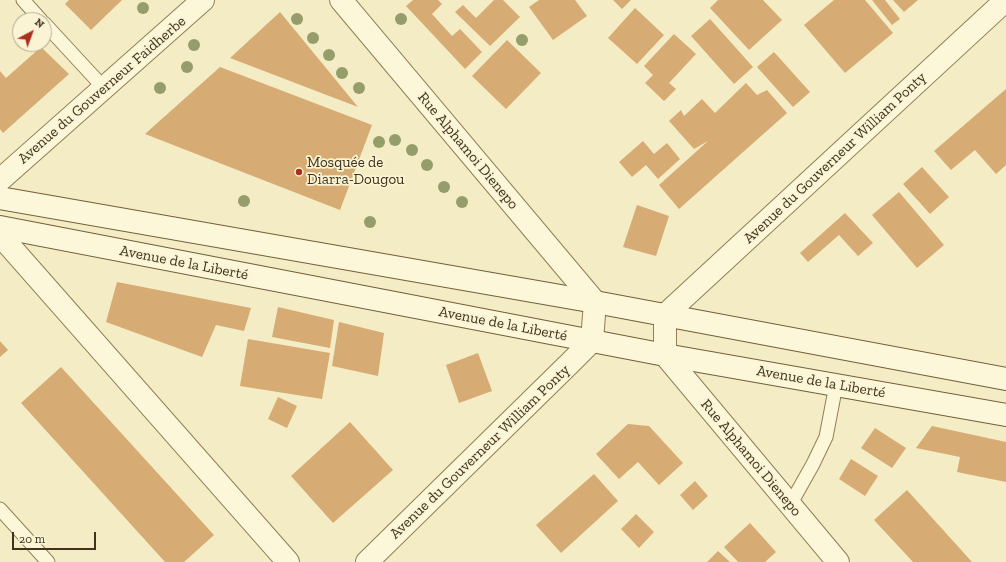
<!DOCTYPE html>
<html>
<head>
<meta charset="utf-8">
<style>
	body { margin:0 }
	#map { position:relative; width:1006px; height:562px; overflow:hidden; background:#f4ecc4; font-family:"Zilla Slab",serif }
	canvas { display:block }
	.north { position:absolute; left:12px; top:12px; width:40px; height:40px; box-sizing:border-box; background:#faf4d4; border:1px solid #b0a68b; border-radius:50%; rotate:41deg; font-size:11px; font-weight:700; line-height:16px; text-align:center; color:#40321d }
	.north::after { content:''; display:block; margin:auto; width:14px; height:18px; background:#a9301e; clip-path:polygon(50% 0,100% 100%,50% 72%,0 100%) }
	.scale { position:absolute; left:12px; top:532px; width:84px; height:18px; box-sizing:border-box; border:2px solid #40321d; border-top:0; padding-left:5px; font-size:12px; line-height:14px; white-space:nowrap; color:#40321d; -webkit-text-stroke:3px #faf4d4; paint-order:stroke }
</style>
</head>
<body>
<div id="map">
<canvas width="1006" height="562"></canvas>
<div class="north">N</div>
<div class="scale">20 m</div>
</div>
<script>
const context = document.querySelector('canvas').getContext('2d');
context.lineJoin = 'round';
function fill(path, color) { context.fillStyle = color; context.fill(path, 'evenodd'); }
function strokePath(path, color, width, dash) { context.strokeStyle = color; context.lineWidth = width; context.lineCap = dash ? 'butt' : 'round'; context.setLineDash(dash || []); context.stroke(path); }
function label(font, color, halo, rows, align = 'center') {
  context.font = font + ' "Zilla Slab",serif'; context.lineWidth = 3.5; context.setLineDash([]); context.textBaseline = 'middle'; context.strokeStyle = halo; context.fillStyle = color; for (const [text, x, y, turn = 0] of rows) {
    context.save(); context.translate(x, y); context.rotate((+turn || 0) * Math.PI / 180); context.textAlign = isNaN(turn) ? turn : align; if (halo) context.strokeText(text, 0, 0); context.fillText(text, 0, 0); context.restore();
  }
}
fill(new Path2D(`
	M 69,0 L 122,0 L 91,30 L 65,4 Z
	M 413,0 L 438,0 L 442,4 L 432,14 L 452,36 L 460,29 L 482,52 L 465,69 L 406,6 Z
	M 494,0 L 503,0 L 520,17 L 490,46 L 455,12 L 463,5 L 476,18 Z
	M 539,0 L 575,0 L 587,16 L 553,40 L 529,7 Z
	M 613,0 L 631,0 L 622,9 Z
	M 718,0 L 763,0 L 782,20 L 749,50 L 710,8 Z
	M 834,0 L 865,0 L 893,33 L 845,73 L 804,25 Z
	M 872,0 L 885,0 L 900,19 L 892,25 Z
	M 893,0 L 918,0 L 904,12 Z
	M 635,8 L 664,35 L 637,64 L 608,38 Z
	M 280,12 L 358,107 L 230,58 Z
	M 710,19 L 753,67 L 734,84 L 691,36 Z
	M 674,34 L 696,54 L 669,83 L 676,89 L 664,101 L 645,83 L 653,75 L 644,66 Z
	M 507,40 L 541,73 L 506,109 L 472,76 Z
	M 41,47 L 69,74 L 3,133 L 0,129 L 0,71 L 6,78 Z
	M 774,52 L 810,92 L 793,107 L 757,67 Z
	M 220,67 L 372,125 L 340,210 L 145,134 Z
	M 746,83 L 757,95 L 767,90 L 787,113 L 679,209 L 659,185 L 708,141 L 694,149 L 669,121 L 681,110 L 684,116 L 702,99 L 715,113 Z
	M 1006,89 L 1006,165 L 996,174 L 975,150 L 951,170 L 934,151 Z
	M 643,141 L 654,154 L 667,143 L 680,159 L 658,179 L 646,165 L 632,177 L 619,162 Z
	M 922,167 L 949,197 L 930,214 L 903,184 Z
	M 899,192 L 944,245 L 917,268 L 872,215 Z
	M 637,205 L 669,216 L 656,256 L 623,247 Z
	M 845,213 L 873,243 L 858,256 L 839,235 L 808,262 L 800,253 Z
	M 117,282 L 251,308 L 244,331 L 216,325 L 202,357 L 106,322 Z
	M 278,307 L 334,320 L 330,348 L 272,337 Z
	M 339,322 L 384,333 L 378,376 L 332,366 Z
	M 248,339 L 330,353 L 322,399 L 240,386 Z
	M 0,341 L 8,350 L 0,357 Z
	M 478,353 L 492,391 L 459,403 L 446,365 Z
	M 61,367 L 214,535 L 184,562 L 165,562 L 21,403 Z
	M 278,397 L 297,406 L 287,428 L 268,419 Z
	M 350,422 L 393,470 L 333,523 L 291,476 Z
	M 628,424 L 649,426 L 683,463 L 659,485 L 638,462 L 619,479 L 596,454 Z
	M 932,426 L 1006,442 L 1006,482 L 957,472 L 960,457 L 916,448 Z
	M 875,428 L 906,448 L 892,468 L 861,448 Z
	M 851,459 L 878,476 L 865,496 L 839,479 Z
	M 594,474 L 618,501 L 561,553 L 536,525 Z
	M 695,481 L 708,496 L 693,510 L 680,495 Z
	M 907,490 L 972,562 L 913,562 L 874,520 Z
	M 636,514 L 654,532 L 639,548 L 621,529 Z
	M 750,523 L 776,552 L 765,562 L 738,562 L 724,547 Z
	M 718,551 L 730,562 L 707,562 Z`), '#d7ab74');
const service = new Path2D(`
	M 23,0 L 41,20
	M 44,23 L 104,88
	M 790,505 L 813,464 L 826,437 L 836,385
	M 0,509 L 48,562`);
const minor = new Path2D(`
	M 341,0 L 595,302 L 592,341 L 569,364 L 367,562
	M 0,180 L 203,0
	M 0,235 L 288,562
	M 838,562 L 665,355 L 665,315 L 1006,0`);
const secondary = new Path2D(`
	M 0,198 L 595,302 L 1006,379
	M 0,227 L 665,355 L 1006,415`);
strokePath(service, '#927e57', 15);
strokePath(minor, '#927e57', 24);
strokePath(secondary, '#735e3a', 24);
strokePath(service, '#fdf7d9', 13);
strokePath(minor, '#fdf7d9', 22);
strokePath(secondary, '#fdf7d9', 22);
context.fillStyle = '#959e6a';
for (const [x, y] of [
	[143,8],
	[297,19],
	[401,19],
	[313,38],
	[522,40],
	[194,45],
	[329,55],
	[187,67],
	[342,73],
	[160,88],
	[359,88],
	[395,140],
	[379,142],
	[412,150],
	[427,165],
	[444,187],
	[244,201],
	[462,202],
	[370,222]
]) { context.beginPath(); context.arc(x, y, 6, 0, 2 * Math.PI); context.fill(); }
for (const [x, y, r, color] of [
	[299,172,4,"#a9301e"]
]) { const dot = new Path2D(); dot.arc(x, y, r, 0, 2 * Math.PI); context.fillStyle = color; context.fill(dot); strokePath(dot, '#faf4d4', 1.5); }
label('15px', '#40321d', '#faf4d4', [
	["Avenue du Gouverneur Faidherbe",102,90,-41],
	["Rue Alphamoi Dienepo",468,151,50],
	["Avenue du Gouverneur William Ponty",835,158,-43],
	["Avenue de la Liberté",184,263,11],
	["Avenue de la Liberté",503,324,11],
	["Avenue de la Liberté",821,382,10],
	["Avenue du Gouverneur William Ponty",480,452,-44],
	["Rue Alphamoi Dienepo",751,458,50]
]);
label('15px', '#40321d', '#faf4d4', [
	["Mosquée de",307,163],
	["Diarra-Dougou",307,180]
], 'left');
</script>
</body>
</html>
